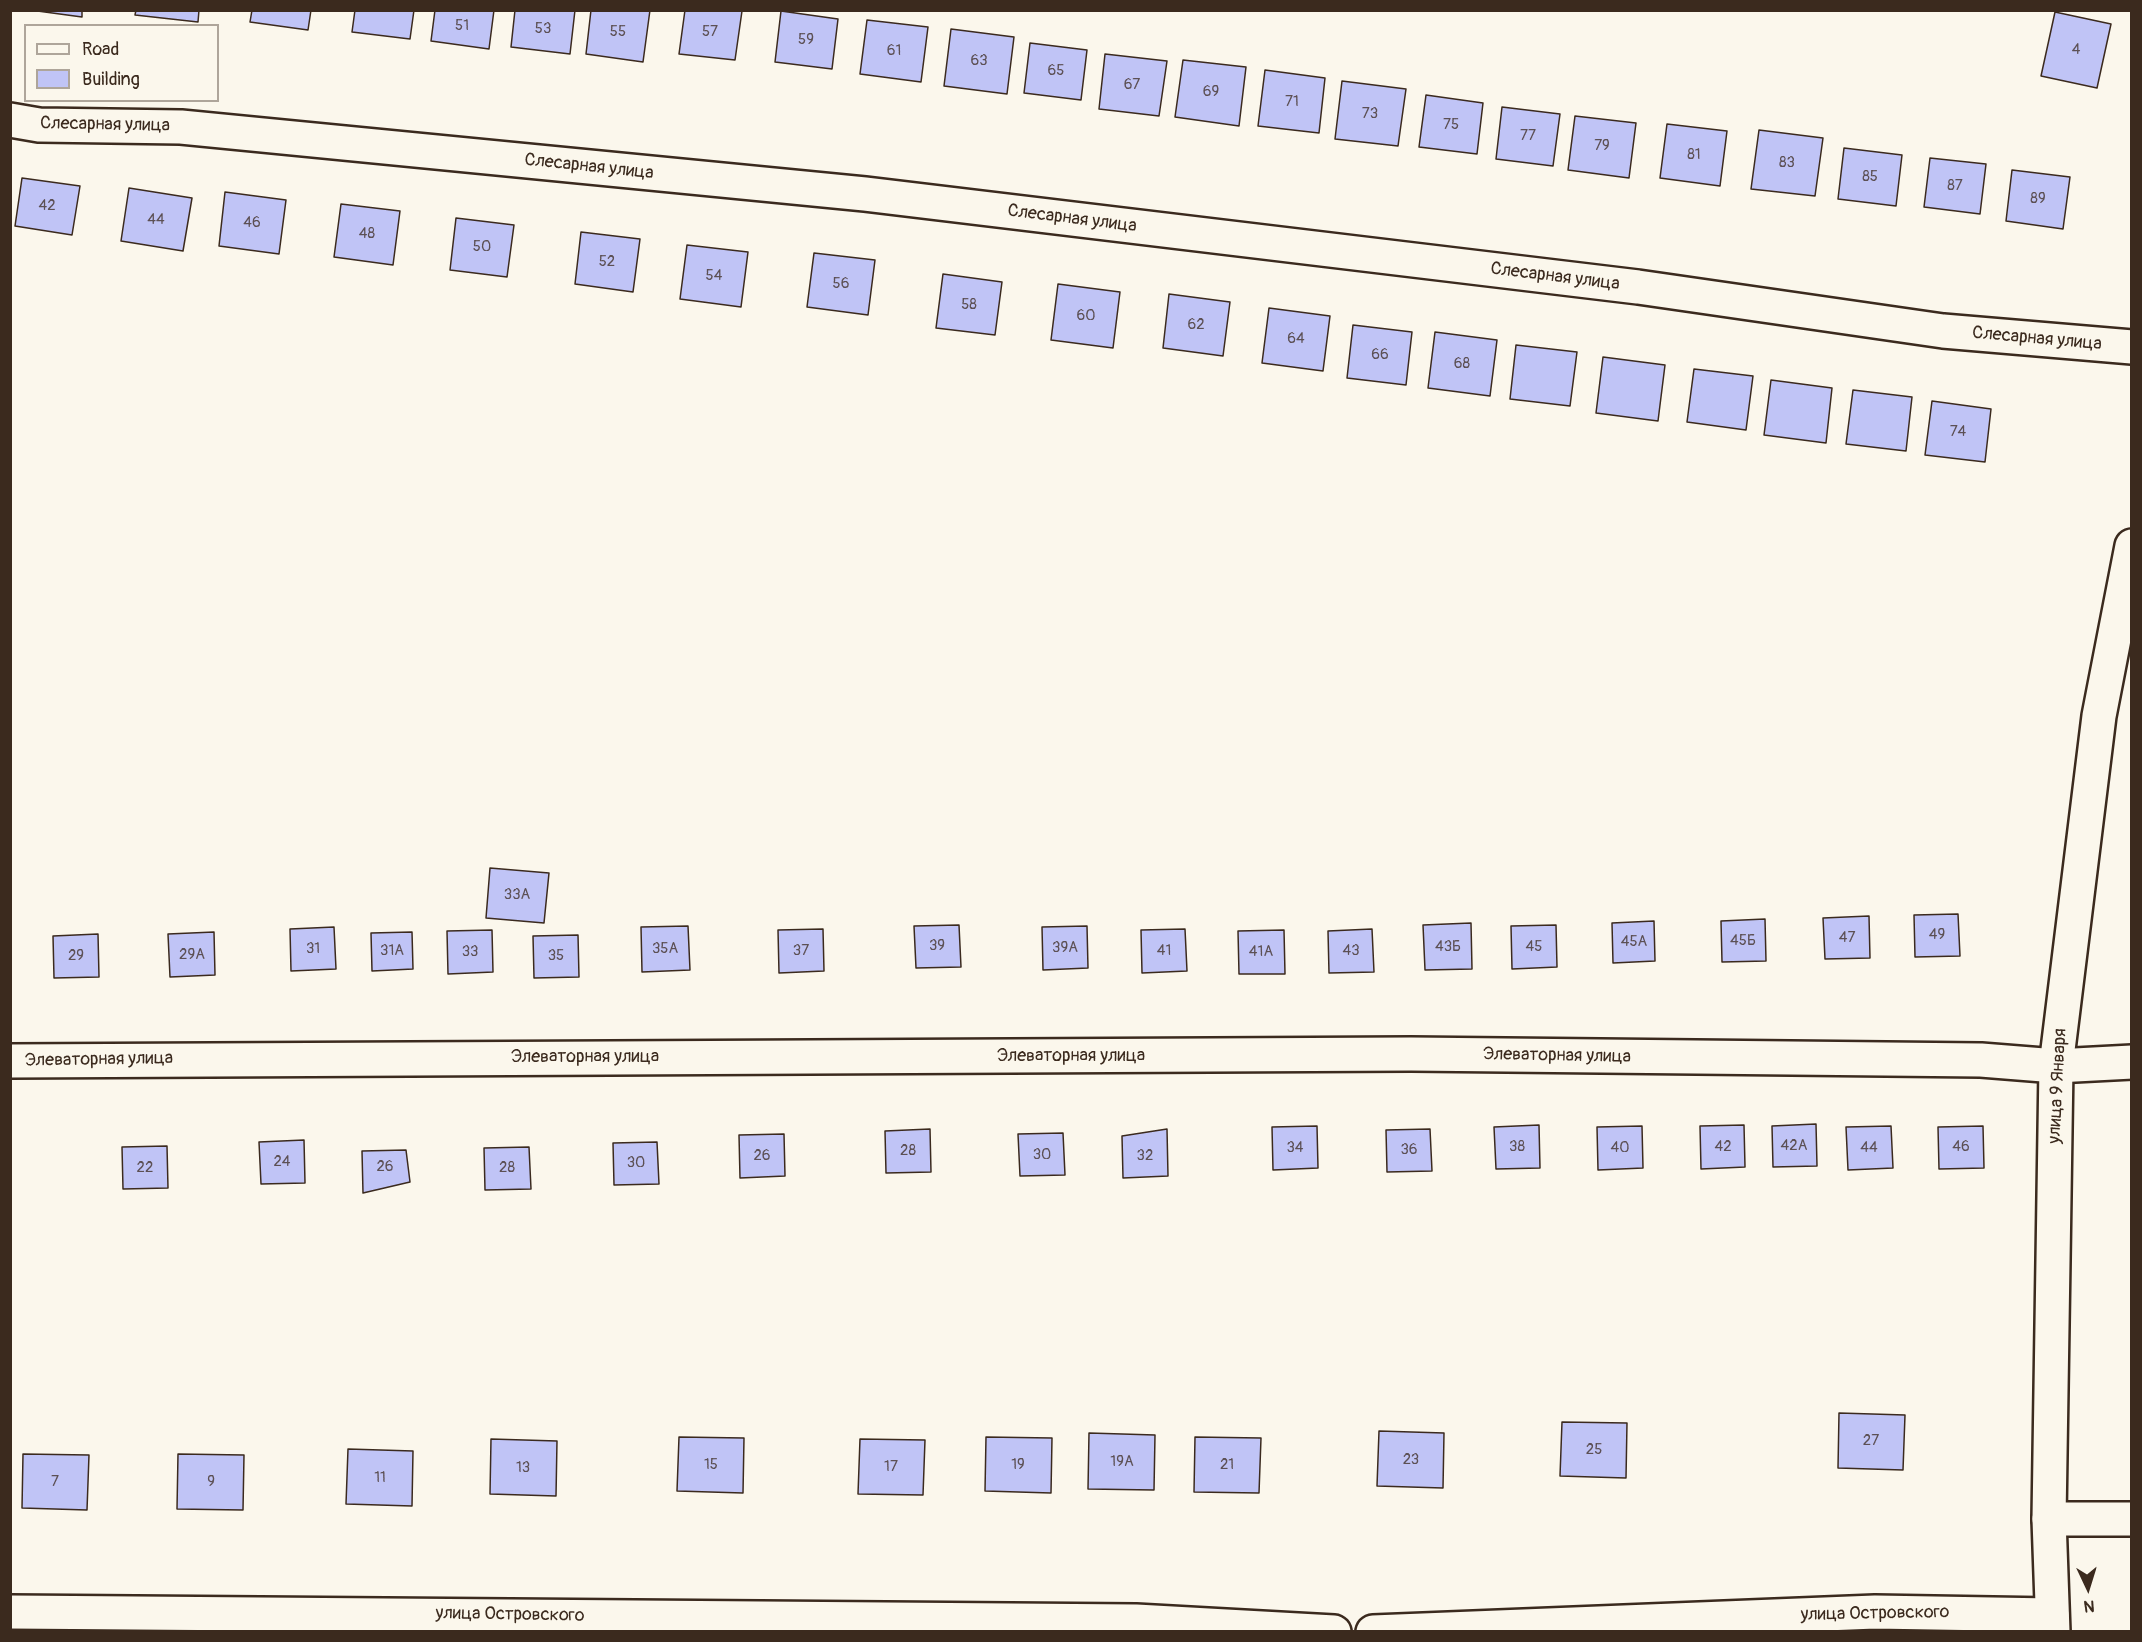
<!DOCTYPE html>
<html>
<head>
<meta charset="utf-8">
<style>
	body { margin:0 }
	#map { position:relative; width:2142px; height:1642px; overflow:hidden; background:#fbf7ec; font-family:Pangolin,sans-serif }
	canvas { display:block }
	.frame { position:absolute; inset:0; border:12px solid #3b2a1e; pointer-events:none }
	.legend { position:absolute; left:24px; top:24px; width:195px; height:78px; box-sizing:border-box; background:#fbf7ec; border:2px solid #aea59a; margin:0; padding:8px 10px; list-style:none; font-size:18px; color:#3b2a1e }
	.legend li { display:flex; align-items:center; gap:12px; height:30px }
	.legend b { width:30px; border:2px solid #aea59a }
	.north { position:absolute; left:2058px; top:1558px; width:60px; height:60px; -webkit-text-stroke:4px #fbf7ec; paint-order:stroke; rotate:176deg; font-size:16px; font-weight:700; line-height:24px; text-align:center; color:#3b2a1e }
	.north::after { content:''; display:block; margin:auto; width:21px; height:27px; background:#3b2a1e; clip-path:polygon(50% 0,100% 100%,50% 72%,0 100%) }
</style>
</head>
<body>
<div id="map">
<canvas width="2142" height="1642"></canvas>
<div class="frame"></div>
<ul class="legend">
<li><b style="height:8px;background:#fbf7ec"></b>Road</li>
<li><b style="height:16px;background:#c0c4f6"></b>Building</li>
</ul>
<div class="north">N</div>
</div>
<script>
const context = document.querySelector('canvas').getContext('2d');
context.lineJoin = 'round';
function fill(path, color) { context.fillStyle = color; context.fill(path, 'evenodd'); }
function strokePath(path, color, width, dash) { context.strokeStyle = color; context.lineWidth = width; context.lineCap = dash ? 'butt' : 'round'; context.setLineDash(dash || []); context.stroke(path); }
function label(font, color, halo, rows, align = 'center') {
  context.font = font + ' Pangolin,sans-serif'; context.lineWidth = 6; context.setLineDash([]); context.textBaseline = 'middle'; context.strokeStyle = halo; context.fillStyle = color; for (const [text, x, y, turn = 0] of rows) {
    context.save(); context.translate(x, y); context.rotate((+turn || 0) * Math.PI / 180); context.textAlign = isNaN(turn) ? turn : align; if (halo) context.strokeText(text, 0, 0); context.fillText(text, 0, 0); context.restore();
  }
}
const building = new Path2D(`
	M 30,10 L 82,10 L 82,17 Z
	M 136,10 L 199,10 L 198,22 L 135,15 Z
	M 252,10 L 311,10 L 308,30 L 250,22 Z
	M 355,10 L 414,10 L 410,39 L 352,32 Z
	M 435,10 L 494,10 L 489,49 L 431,41 Z
	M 515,10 L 575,10 L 570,54 L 511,47 Z
	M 591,10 L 650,10 L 643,62 L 586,54 Z
	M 685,10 L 742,11 L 735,60 L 679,54 Z
	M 781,11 L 838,19 L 832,69 L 775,62 Z
	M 2055,12 L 2111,24 L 2097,88 L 2041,76 Z
	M 867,20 L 928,27 L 921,82 L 860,74 Z
	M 951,29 L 1014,37 L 1007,94 L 944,86 Z
	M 1030,43 L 1087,50 L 1081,100 L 1024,93 Z
	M 1105,54 L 1167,61 L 1159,116 L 1099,109 Z
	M 1183,60 L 1246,67 L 1239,126 L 1175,117 Z
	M 1265,70 L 1325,78 L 1319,133 L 1258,126 Z
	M 1342,81 L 1406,89 L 1398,146 L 1335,139 Z
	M 1426,95 L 1483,103 L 1477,154 L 1419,147 Z
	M 1502,107 L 1560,114 L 1553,166 L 1496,159 Z
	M 1575,116 L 1636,123 L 1629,178 L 1568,170 Z
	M 1667,124 L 1727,131 L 1720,186 L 1660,178 Z
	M 1759,130 L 1823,138 L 1815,196 L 1751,189 Z
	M 1844,148 L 1902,155 L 1896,206 L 1838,199 Z
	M 1930,158 L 1986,164 L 1980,214 L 1924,207 Z
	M 2012,170 L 2070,177 L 2063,229 L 2006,221 Z
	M 22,178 L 80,186 L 72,235 L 15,226 Z
	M 129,188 L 192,198 L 183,251 L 121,241 Z
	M 225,192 L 286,200 L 279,254 L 219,246 Z
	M 341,204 L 400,211 L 393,265 L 334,257 Z
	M 456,218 L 514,225 L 507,277 L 450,270 Z
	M 581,232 L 640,239 L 633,292 L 575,284 Z
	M 687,245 L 748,252 L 741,307 L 680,299 Z
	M 814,253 L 875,260 L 868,315 L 807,307 Z
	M 943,274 L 1002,282 L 995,335 L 936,328 Z
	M 1058,284 L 1120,292 L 1113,348 L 1051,340 Z
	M 1169,294 L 1230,302 L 1223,356 L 1163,348 Z
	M 1269,308 L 1330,316 L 1323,371 L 1262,363 Z
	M 1353,325 L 1412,332 L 1406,385 L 1347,378 Z
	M 1435,332 L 1497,340 L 1490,396 L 1428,388 Z
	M 1516,345 L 1577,352 L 1570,406 L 1510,399 Z
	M 1603,357 L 1665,365 L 1658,421 L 1596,413 Z
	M 1694,369 L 1753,376 L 1746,430 L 1687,422 Z
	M 1771,380 L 1832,388 L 1826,443 L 1764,435 Z
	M 1853,390 L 1912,397 L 1906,451 L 1846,444 Z
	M 1932,401 L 1991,409 L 1985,462 L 1925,455 Z
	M 490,868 L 549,873 L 544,923 L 486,918 Z
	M 1958,914 L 1960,956 L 1915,957 L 1914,915 Z
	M 1869,916 L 1870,958 L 1825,959 L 1823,918 Z
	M 1765,919 L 1766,961 L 1722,962 L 1721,921 Z
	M 1654,921 L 1655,961 L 1613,963 L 1612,923 Z
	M 1471,923 L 1472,969 L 1425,970 L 1423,925 Z
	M 959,925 L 961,967 L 916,968 L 914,926 Z
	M 1556,925 L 1557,967 L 1512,969 L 1511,926 Z
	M 688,926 L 690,970 L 642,972 L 641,927 Z
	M 1087,926 L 1088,968 L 1043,970 L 1042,927 Z
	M 334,927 L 336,969 L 291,971 L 290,929 Z
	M 823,929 L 824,971 L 779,973 L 778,930 Z
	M 1185,929 L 1187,971 L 1142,973 L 1141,930 Z
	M 1372,929 L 1374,972 L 1329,973 L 1328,931 Z
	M 492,930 L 493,972 L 448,974 L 447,931 Z
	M 1284,930 L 1285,974 L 1239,974 L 1238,931 Z
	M 214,932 L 215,975 L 170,977 L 168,934 Z
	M 412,932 L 413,969 L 372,971 L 371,933 Z
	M 98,934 L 99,977 L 54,978 L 53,936 Z
	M 578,935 L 579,977 L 534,978 L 533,936 Z
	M 1816,1124 L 1817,1166 L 1773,1167 L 1772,1126 Z
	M 1539,1125 L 1540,1168 L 1496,1169 L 1494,1127 Z
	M 1744,1125 L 1745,1167 L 1701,1169 L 1700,1126 Z
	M 1317,1126 L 1318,1168 L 1273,1170 L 1272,1127 Z
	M 1642,1126 L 1643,1168 L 1598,1170 L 1597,1127 Z
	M 1891,1126 L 1893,1168 L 1848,1170 L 1846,1127 Z
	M 1983,1126 L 1984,1168 L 1939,1169 L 1938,1127 Z
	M 930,1129 L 931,1172 L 886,1173 L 885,1131 Z
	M 1167,1129 L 1168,1176 L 1123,1178 L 1122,1136 Z
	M 1430,1129 L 1432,1171 L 1387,1172 L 1386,1130 Z
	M 1063,1133 L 1065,1175 L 1020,1176 L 1018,1134 Z
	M 784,1134 L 785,1176 L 740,1178 L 739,1135 Z
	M 304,1140 L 305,1183 L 261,1184 L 259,1142 Z
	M 657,1142 L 659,1184 L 614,1185 L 613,1143 Z
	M 167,1146 L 168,1188 L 123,1189 L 122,1147 Z
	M 529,1147 L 531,1189 L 485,1190 L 484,1148 Z
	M 406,1150 L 410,1182 L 363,1193 L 362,1151 Z
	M 1839,1413 L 1905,1415 L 1903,1470 L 1838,1468 Z
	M 1562,1422 L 1627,1423 L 1626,1478 L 1560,1476 Z
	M 1379,1431 L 1444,1433 L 1443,1488 L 1377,1486 Z
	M 1089,1433 L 1155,1435 L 1154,1490 L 1088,1489 Z
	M 679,1437 L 744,1438 L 743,1493 L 677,1491 Z
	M 986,1437 L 1052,1438 L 1051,1493 L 985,1491 Z
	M 1195,1437 L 1261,1438 L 1259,1493 L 1194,1492 Z
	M 491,1439 L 557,1441 L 556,1496 L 490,1494 Z
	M 860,1439 L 925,1440 L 923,1495 L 858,1494 Z
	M 348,1449 L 413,1451 L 412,1506 L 346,1504 Z
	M 23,1454 L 89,1455 L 87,1510 L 22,1508 Z
	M 178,1454 L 244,1455 L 243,1510 L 177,1509 Z`);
fill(building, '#c0c4f6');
strokePath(building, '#3b2a1e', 1.5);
const street = new Path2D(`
	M 10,120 L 39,125 L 181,127 L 865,194 L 1638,287 L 1943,331 L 2132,347
	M 10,1061 L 1411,1054 L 1981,1060 L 2056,1066 L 2132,1062
	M 2049,1519 L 2132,1519
	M 10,1612 L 1136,1621 L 1334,1632
	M 1373,1632 L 1875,1612 L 2052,1615`);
const secondary = new Path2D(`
	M 2053,1632 L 2049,1519 L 2056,1066 L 2099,716 L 2132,546`);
strokePath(street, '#3b2a1e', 38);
strokePath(secondary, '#3b2a1e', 38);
strokePath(street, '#fbf7ec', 33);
strokePath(secondary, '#fbf7ec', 33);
label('15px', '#5c5054', null, [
	["51",462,26],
	["53",543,29],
	["55",618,32],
	["57",710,32],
	["59",806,40],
	["4",2076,50],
	["61",894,51],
	["63",979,61],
	["65",1056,71],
	["67",1132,85],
	["69",1211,92],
	["71",1292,102],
	["73",1370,114],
	["75",1451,125],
	["77",1528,136],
	["79",1602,146],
	["81",1694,155],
	["83",1787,163],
	["85",1870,177],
	["87",1955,186],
	["89",2038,199],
	["42",47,206],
	["44",156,220],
	["46",252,223],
	["48",367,234],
	["50",482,247],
	["52",607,262],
	["54",714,276],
	["56",841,284],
	["58",969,305],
	["60",1086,316],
	["62",1196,325],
	["64",1296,339],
	["66",1380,355],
	["68",1462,364],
	["74",1958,432],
	["33А",517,895],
	["49",1937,935],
	["47",1847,938],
	["45Б",1743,941],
	["45А",1634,942],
	["39",937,946],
	["43Б",1448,947],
	["45",1534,947],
	["39А",1065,948],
	["31",313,949],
	["35А",665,949],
	["31А",392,951],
	["37",801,951],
	["41",1164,951],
	["43",1351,951],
	["33",470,952],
	["41А",1261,952],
	["29А",192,955],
	["29",76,956],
	["35",556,956],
	["42А",1794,1146],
	["38",1517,1147],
	["42",1723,1147],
	["46",1961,1147],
	["34",1295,1148],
	["40",1620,1148],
	["44",1869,1148],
	["36",1409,1150],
	["28",908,1151],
	["30",1042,1155],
	["26",762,1156],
	["32",1145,1156],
	["24",282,1162],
	["30",636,1163],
	["26",385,1167],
	["22",145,1168],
	["28",507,1168],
	["27",1871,1441],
	["25",1594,1450],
	["23",1411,1460],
	["19А",1122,1462],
	["15",711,1465],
	["19",1018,1465],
	["21",1227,1465],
	["17",891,1467],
	["13",523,1468],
	["11",380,1478],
	["7",55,1482],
	["9",211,1482]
]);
label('18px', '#3b2a1e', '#fbf7ec', [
	["Слесарная улица",105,125,1],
	["Слесарная улица",589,167,6],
	["Слесарная улица",1072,219,7],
	["Слесарная улица",1555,277,7],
	["Слесарная улица",2037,339,5],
	["Элеваторная улица",1071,1056],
	["Элеваторная улица",1557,1056,1],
	["Элеваторная улица",585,1057],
	["Элеваторная улица",99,1060,-1],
	["улица 9 Января",2058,1086,-87],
	["улица Островского",1875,1614,-1],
	["улица Островского",510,1615,1]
]);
</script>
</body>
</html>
